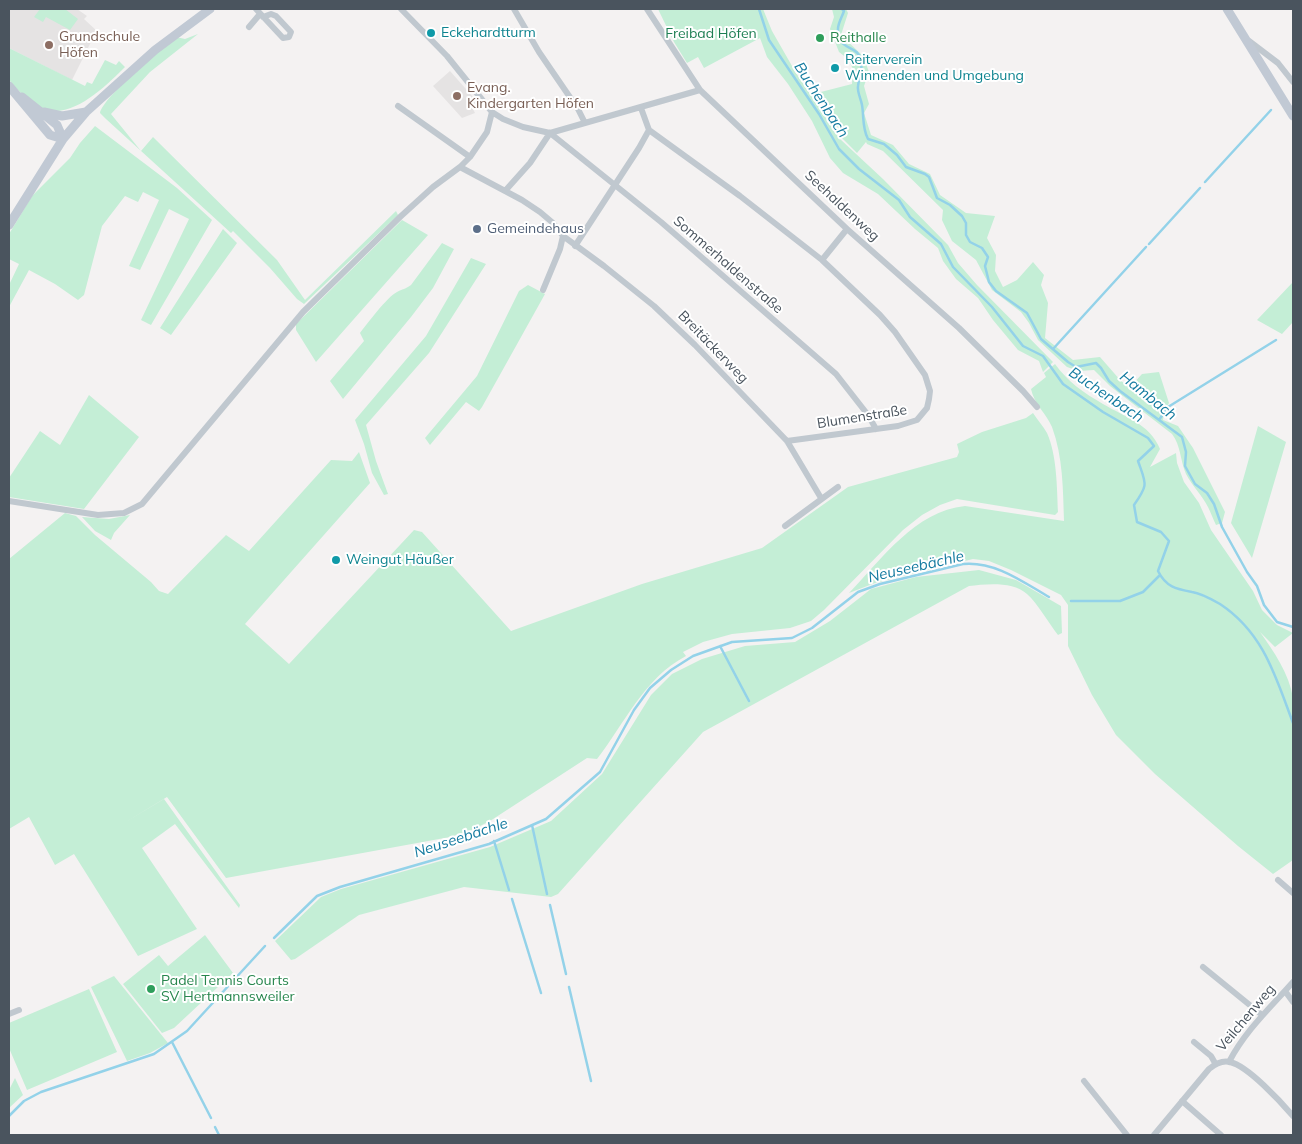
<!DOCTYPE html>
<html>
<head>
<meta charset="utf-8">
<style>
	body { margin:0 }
	#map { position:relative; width:1302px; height:1144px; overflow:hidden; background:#f4f2f2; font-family:Mulish,sans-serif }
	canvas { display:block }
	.frame { position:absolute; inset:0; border:10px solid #4a545e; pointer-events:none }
</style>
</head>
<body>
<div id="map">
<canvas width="1302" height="1144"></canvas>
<div class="frame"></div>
</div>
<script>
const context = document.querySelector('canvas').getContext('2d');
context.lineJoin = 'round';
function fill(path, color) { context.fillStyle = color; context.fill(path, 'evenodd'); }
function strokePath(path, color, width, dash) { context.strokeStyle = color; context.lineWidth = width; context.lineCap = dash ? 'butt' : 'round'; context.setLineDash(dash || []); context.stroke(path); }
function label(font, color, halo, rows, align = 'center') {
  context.font = font + ' Mulish,sans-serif'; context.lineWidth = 4; context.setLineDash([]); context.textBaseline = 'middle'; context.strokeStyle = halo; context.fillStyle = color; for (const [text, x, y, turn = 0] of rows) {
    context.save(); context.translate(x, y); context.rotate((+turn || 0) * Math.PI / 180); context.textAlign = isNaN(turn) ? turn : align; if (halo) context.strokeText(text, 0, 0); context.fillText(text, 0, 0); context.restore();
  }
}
fill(new Path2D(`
	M 9,9 L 77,9 L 87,16 L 84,19 L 98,32 L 91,42 L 72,80 L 9,48 Z
	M 450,71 L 481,106 L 473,109 L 475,113 L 462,118 L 433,86 Z`), '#e5e3e3');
fill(new Path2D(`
	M 40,9 L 65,9 L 78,19 L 70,30 L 46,17 L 43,22 L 34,17 Z
	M 658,9 L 763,9 L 772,31 L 796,73 L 840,139 L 883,179 L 948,245 L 958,263 L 977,285 L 1053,362 L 1043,372 L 1039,361 L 1018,350 L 993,320 L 978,298 L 956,279 L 943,261 L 938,248 L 915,229 L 878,194 L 843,173 L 830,158 L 812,121 L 788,84 L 767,57 L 760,38 L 704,68 L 698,57 L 687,63 L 674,42 Z
	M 832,9 L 846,9 L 848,13 L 841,35 L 863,56 L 869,72 L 864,86 L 869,104 L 864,113 L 871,135 L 893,145 L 909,164 L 930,174 L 940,195 L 966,213 L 995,216 L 987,238 L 996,255 L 995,271 L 1003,287 L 1017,280 L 1033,262 L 1044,275 L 1041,285 L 1048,303 L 1045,338 L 1073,360 L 1100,357 L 1121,381 L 1130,387 L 1142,374 L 1159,372 L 1169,403 L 1164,412 L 1163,420 L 1178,426 L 1193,448 L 1225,512 L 1222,523 L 1216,525 C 1213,519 1211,513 1208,507 C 1202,495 1192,486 1186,474 C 1180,460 1181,446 1172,434 L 1110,386 L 1094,370 L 1079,371 L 1067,367 L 1038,340 L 1029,323 L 1021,312 L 992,290 L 976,260 L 952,241 L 942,220 L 943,210 L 883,151 L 867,144 L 866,142 L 857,153 L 842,138 L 813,94 L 852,84 L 853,69 L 848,59 L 839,52 L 830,29 L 834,17 Z
	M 198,34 L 150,72 L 111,114 L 141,151 L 153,137 L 277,260 L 305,300 L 396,211 L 398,215 L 304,304 L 297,299 L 270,268 L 233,231 L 231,233 L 106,119 L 100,113 C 104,96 160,50 176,37 L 185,39 Z
	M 9,48 L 85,86 L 87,82 L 92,84 L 105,60 L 116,65 L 119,61 L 125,67 C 107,85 70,122 42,108 C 29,103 18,90 9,80 Z
	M 95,126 L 177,188 L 212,220 L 151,325 L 141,320 L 189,219 L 169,209 L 140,270 L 129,266 L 159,200 L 143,192 L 138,202 L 125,196 L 102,226 L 84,295 L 78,300 L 55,284 L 29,270 L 9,307 L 9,285 L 19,264 L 9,259 L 9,234 L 32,196 L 70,158 L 80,143 Z
	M 402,220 L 428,235 L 316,362 L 296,330 L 296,324 Z
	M 223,229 L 237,243 L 171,335 L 160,328 Z
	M 442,243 L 454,249 L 433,288 L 411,317 L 343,399 L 330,381 L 364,341 L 360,333 C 367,324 387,297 397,292 C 402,289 406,289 411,285 Z
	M 471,258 L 486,264 L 429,353 L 366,425 L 376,461 L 388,494 L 384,495 L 372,473 L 364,444 L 355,420 L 426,336 Z
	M 1293,282 L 1293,322 L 1282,334 L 1257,320 Z
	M 528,285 L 545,294 L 482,407 L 479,411 L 466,402 L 430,445 L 425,438 L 477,376 L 519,291 Z
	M 1055,364 C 1068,382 1084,393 1103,404 C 1125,417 1150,424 1160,449 L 1150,467 L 1176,453 L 1177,463 L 1184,482 L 1199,503 L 1211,530 L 1253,591 L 1262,610 L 1277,625 L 1293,633 L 1275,647 L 1260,632 C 1274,652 1289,673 1293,698 L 1293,860 L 1273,874 L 1238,846 L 1155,774 L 1116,735 L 1092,695 L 1068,646 L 1068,605 L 1061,595 L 1011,570 L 989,561 L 973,559 L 875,583 L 849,593 C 882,559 915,511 965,506 L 1064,521 C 1063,489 1063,457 1052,427 C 1046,413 1034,404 1031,389 L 1046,377 L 1044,373 Z
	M 89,395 L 139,437 L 84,509 L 9,497 L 9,478 L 40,431 L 60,445 Z
	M 1033,413 C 1037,419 1043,426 1047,433 C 1057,455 1057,488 1058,512 L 1055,515 L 957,499 L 940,505 L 922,515 L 903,530 L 824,610 L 811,621 L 790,628 L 732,634 L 703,642 L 683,652 L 686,656 C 644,678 625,723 597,759 L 587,758 L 490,821 L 472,830 L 450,837 L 226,878 L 167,797 L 124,823 L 164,799 L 240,905 L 239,908 L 175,824 L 142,848 L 197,929 L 138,956 L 74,854 L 55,865 L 29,817 L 9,829 L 9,559 L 65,513 L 76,516 L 95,535 L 151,582 L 159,591 L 168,594 L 226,535 L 249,551 L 331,460 L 352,461 L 359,452 L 370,483 L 245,624 L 289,664 L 414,530 L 422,532 L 511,631 L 642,584 L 762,548 L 848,487 L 957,457 L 959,452 L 957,444 L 982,432 L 1026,418 Z
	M 1258,426 L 1286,442 L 1252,558 L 1231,523 Z
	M 130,515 L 114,533 L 111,540 L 95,531 L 82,517 L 109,519 Z
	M 979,570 L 1016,580 L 1061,606 L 1062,633 L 1058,635 C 1048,622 1038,604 1027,594 C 1013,581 986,584 969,586 L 703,732 L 558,894 L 551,897 L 464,887 L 359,915 L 295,959 L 291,960 L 275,941 L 321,897 L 341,889 L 490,847 L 551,821 L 602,774 L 651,695 L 672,674 L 702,659 L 745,646 L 795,642 L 830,621 L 871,589 L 916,577 Z
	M 205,935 L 233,973 L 174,1028 L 162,1033 L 123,984 L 159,955 L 168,966 Z
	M 114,976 L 168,1043 L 150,1053 L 127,1061 L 91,987 Z
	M 89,989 L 117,1052 L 27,1090 L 9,1048 L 9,1023 Z
	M 15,1078 L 23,1095 L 9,1108 L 9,1090 Z`), '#c4eed6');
strokePath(new Path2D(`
	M 759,9 L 769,40 L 819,114 L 839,149 L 859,169 L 899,200 L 910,217 L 941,244 L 953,267 L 992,307 L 1023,346 L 1043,356 L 1063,384 L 1103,412 L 1148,438 L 1154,446 L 1138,461 C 1146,484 1149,484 1134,505 L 1137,522 L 1161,532 L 1169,541 L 1158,571 C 1166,587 1176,589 1192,592 C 1200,593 1213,600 1220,604 C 1264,633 1276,678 1293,723
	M 842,9 L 844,11 C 842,17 838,23 838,29 C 836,51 858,44 861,60 C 863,70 859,77 858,86 C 857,92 861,99 862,105 C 864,116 862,128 868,139 L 884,144 L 897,155 L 906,167 L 925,174 L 929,177 L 937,198 L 950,205 L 962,216 L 966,223 L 966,235 L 970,242 L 982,248 L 988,257 L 985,266 L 989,282 L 996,291 L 1027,313 L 1041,339 L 1068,362 L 1076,367 L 1096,363 L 1101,368 L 1109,381 L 1120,391 L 1182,437 L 1186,452 L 1185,466 L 1195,484 L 1207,493 L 1214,504 L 1222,527 L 1247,572 L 1257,586 L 1264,605 L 1277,622 L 1293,627
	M 1205,182 L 1271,110
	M 1149,244 L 1200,188
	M 1053,349 L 1146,247
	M 1159,420 L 1168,407 L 1276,340
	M 1071,601 L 1120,601 L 1143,592 L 1160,575
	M 720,646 L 749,701
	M 532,825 L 547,894
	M 494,841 L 509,890
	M 512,899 L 541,993
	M 550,905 L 566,974
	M 274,938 L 317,896 L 340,887 L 489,844 L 546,819 L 600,772 L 634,710 L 650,688 L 671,670 L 693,656 L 732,642 L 792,638 L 812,628 L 858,592 L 880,584 L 963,564 C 995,561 1023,582 1049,597
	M 569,987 L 591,1081
	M 172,1042 L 211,1118
	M 9,1116 L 24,1101 L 41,1092 L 154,1054 L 187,1031 L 265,946
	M 215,1127 L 219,1135`), '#93d2e9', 2.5);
strokePath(new Path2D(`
	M 256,9 L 283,38 L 289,37 L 291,32 L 276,16 L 271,14 L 263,17
	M 401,9 L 447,56 L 492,112 L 503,119 L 523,127 L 550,133 L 700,90
	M 514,9 L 539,52 L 578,109 L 585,123
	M 647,9 L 700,90 L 847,229 L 959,328 L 1023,391 L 1037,407
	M 249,27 L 260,14
	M 1249,41 L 1278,63 L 1293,82
	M 398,106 L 470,157
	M 641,108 L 649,130 L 740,196 L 822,260 L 880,315 L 895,332 L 925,375 L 930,391 L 929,399 L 927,408 L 917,420 L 898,426 L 787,441
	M 460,167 L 522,200 L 540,212 L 553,223 L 563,236 L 604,266 L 654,306 L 695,345 L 787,441 L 821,498
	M 505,191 L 530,163 L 550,133 L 661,222 L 836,374 L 868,415 L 876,429
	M 575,246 L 639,148 L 649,130
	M 822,260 L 847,229
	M 543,290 L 560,249 L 563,236
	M 9,501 L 98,515 L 124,513 L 142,504 L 303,312 L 400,217 L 433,187 L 460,167 L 470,157 L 487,132 L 492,112
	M 785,526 L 838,487
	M 1278,880 L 1293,893
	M 1203,967 L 1262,1015
	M 1285,991 L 1293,1002
	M 9,1014 L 19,1010
	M 1194,1042 L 1211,1056 L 1215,1063
	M 1229,1062 C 1245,1031 1270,1008 1293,982
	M 1084,1081 L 1127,1135
	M 1182,1101 L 1221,1135
	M 1154,1135 L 1209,1069 C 1215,1064 1222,1060 1230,1062 C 1248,1066 1281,1102 1293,1116`), '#c0c8cf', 6);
strokePath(new Path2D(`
	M 1227,9 L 1293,116
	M 9,86 L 50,135 L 63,139
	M 22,97 L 57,125 L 63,139
	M 44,112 L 62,116 L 86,112
	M 9,225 L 63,139 L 86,112 L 155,50 L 210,9`), '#c1c9d4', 9);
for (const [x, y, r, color] of [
	[431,33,5,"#0f9aa8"],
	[820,38,5,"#2e9e5b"],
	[49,45,5,"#8d6e63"],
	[835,68,5,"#0f9aa8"],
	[457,96,5,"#8d6e63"],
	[477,229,5,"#5c6f8a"],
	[336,560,5,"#0f9aa8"],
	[151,989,5,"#2e9e5b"]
]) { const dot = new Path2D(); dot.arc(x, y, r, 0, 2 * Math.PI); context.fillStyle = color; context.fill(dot); strokePath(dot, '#fff', 2); }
label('14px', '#0d838f', '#fff', [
	["Eckehardtturm",441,33],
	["Reiterverein",845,60],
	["Winnenden und Umgebung",845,76],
	["Weingut Häußer",346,560]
], 'left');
label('14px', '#1c7e52', '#fff', [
	["Freibad Höfen",711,34]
]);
label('14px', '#785e54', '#fff', [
	["Grundschule",59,37],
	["Höfen",59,53],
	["Evang.",467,88],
	["Kindergarten Höfen",467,104]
], 'left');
label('14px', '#27864d', '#fff', [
	["Reithalle",830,38],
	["Padel Tennis Courts",161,981],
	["SV Hertmannsweiler",161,997]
], 'left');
label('14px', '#4a545e', '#fff', [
	["Seehaldenweg",842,206,43],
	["Sommerhaldenstraße",728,265,41],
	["Breitäckerweg",713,347,46],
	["Blumenstraße",862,417,-9],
	["Veilchenweg",1246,1018,-50]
]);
label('14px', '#4e5e75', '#fff', [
	["Gemeindehaus",487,229]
], 'left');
label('italic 15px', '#147ba0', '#fff', [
	["Buchenbach",821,100,57],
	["Buchenbach",1106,395,34],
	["Hambach",1148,396,39],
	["Neuseebächle",916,567,-13],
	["Neuseebächle",461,838,-18]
]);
</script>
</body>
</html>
